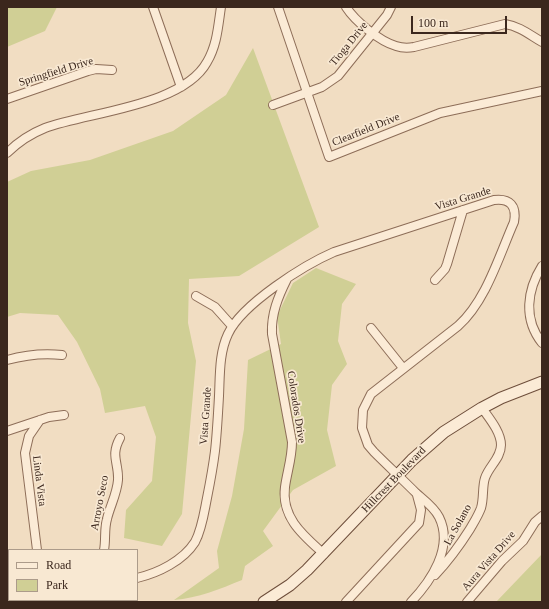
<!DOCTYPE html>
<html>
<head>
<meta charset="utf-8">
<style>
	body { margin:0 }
	#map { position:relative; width:549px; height:609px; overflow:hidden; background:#f1ddc2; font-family:Georgia,serif }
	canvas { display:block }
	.frame { position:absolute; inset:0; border:8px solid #3b271d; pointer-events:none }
	.legend { position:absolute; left:8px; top:549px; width:130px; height:52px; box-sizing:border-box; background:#f8e8d2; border:1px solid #ac9b8a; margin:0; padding:5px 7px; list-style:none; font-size:12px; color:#3b271d }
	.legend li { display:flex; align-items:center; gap:8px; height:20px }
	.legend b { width:20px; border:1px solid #ac9b8a }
	.scale { position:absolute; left:411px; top:16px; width:96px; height:18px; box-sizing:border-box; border:2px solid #3b271d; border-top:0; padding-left:5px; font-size:12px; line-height:14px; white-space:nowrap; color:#3b271d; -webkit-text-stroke:3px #f8e8d2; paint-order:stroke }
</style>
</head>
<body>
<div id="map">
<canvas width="549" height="609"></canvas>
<div class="frame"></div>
<ul class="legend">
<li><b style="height:5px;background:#fbebd6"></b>Road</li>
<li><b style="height:11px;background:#d0cf95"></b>Park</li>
</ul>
<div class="scale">100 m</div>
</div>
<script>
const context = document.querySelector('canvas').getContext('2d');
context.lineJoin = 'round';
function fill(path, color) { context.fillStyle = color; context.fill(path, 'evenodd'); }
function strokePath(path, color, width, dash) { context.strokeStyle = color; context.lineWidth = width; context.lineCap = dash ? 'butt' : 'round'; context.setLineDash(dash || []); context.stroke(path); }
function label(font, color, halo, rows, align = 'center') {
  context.font = font + ' Georgia,serif'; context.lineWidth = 3.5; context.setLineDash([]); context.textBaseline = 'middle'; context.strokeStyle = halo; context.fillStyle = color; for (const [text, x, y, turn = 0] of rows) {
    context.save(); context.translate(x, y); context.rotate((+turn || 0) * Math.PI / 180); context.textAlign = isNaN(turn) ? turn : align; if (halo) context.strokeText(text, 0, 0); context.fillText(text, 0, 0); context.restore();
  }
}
fill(new Path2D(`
	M 7,7 L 57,7 L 45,31 L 7,47 Z
	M 253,48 L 319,227 L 239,276 L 189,279 L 188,323 L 196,361 L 182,514 L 162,546 L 124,538 L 126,510 L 152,481 L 156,437 L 145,406 L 105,413 L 100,389 L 77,342 L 58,315 L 20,313 L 7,317 L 7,182 L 31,171 L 90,160 L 173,131 L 226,95 Z
	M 316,268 L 356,284 L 342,304 L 338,341 L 347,364 L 332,385 L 327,430 L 336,466 L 293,490 L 263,531 L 273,546 L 245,566 L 242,580 C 220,589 198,598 174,600 L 219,568 L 217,551 L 232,496 L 244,429 L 248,360 L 281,344 L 277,316 L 293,283 Z
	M 542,554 L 542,602 L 496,602 Z`), '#d0cf95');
const street = new Path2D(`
	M 153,7 L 181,87
	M 278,7 L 329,157 L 440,113 L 542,91
	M 346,7 C 355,21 379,41 396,46 C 402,48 408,48 414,47 L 505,24 C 519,26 530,35 542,42
	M 7,99 L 88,71 L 96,69 L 112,70
	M 273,105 L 322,87 L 338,76 L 387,15 L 391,7
	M 7,153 C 18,142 30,134 45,128 C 89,112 183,106 207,62 C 217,45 218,27 221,7
	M 542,266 C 527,290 523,319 542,343
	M 287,279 C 278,297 271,314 272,334 L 292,442 C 292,458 287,472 285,487 C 281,518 304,536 324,554
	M 435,280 L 445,269 L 447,264 L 463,210
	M 196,296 L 215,307 L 232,326
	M 371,328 L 403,368
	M 7,360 C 25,355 44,353 62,355
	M 7,431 L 49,417 L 64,415
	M 37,550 L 25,453 L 29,436 L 40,420
	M 104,550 C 106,540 104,529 107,519 C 110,506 117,494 118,480 C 119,463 110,456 120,438
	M 435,575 C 450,559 458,548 470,529 C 474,522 478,516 481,508 C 484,498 482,487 485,478 C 489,466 501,458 501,445 C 501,432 489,418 482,408
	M 137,578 C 158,573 183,561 195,542 C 202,529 204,513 207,498 C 210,483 213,467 215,451 C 217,433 218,414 219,396 C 220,375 219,353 228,334 C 242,304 304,265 334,252 L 494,200 C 510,198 517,206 514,222 C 499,256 486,301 458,326 L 371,394 L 363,410 L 362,428 L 368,445 L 374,452 C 388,466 402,479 416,493 C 424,500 434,507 439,517 C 454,547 431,581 411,602
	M 43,600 L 44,602
	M 346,602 L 419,523 L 421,510 L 417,495
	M 467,602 L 502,561 L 523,541 L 535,522 L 542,516`);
const secondary = new Path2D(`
	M 264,602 L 290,585 L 307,570 L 412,460 L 444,432 L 482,408 L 501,398 L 542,382`);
strokePath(street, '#8d6d58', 10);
strokePath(secondary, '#6e4e3b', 13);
strokePath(street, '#fbebd6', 8);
strokePath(secondary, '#fbebd6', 11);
label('11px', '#3b271d', '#f8e8d2', [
	["Tioga Drive",349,44,-51],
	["Springfield Drive",56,72,-17],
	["Clearfield Drive",366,130,-22],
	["Vista Grande",463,199,-17],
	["Colorados Drive",296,407,81],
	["Vista Grande",206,416,-86],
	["Hillcrest Boulevard",394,480,-46],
	["Linda Vista",39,481,83],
	["Arroyo Seco",100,503,-79],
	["La Solano",458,525,-61],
	["Aura Vista Drive",489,561,-49]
]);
</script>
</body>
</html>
